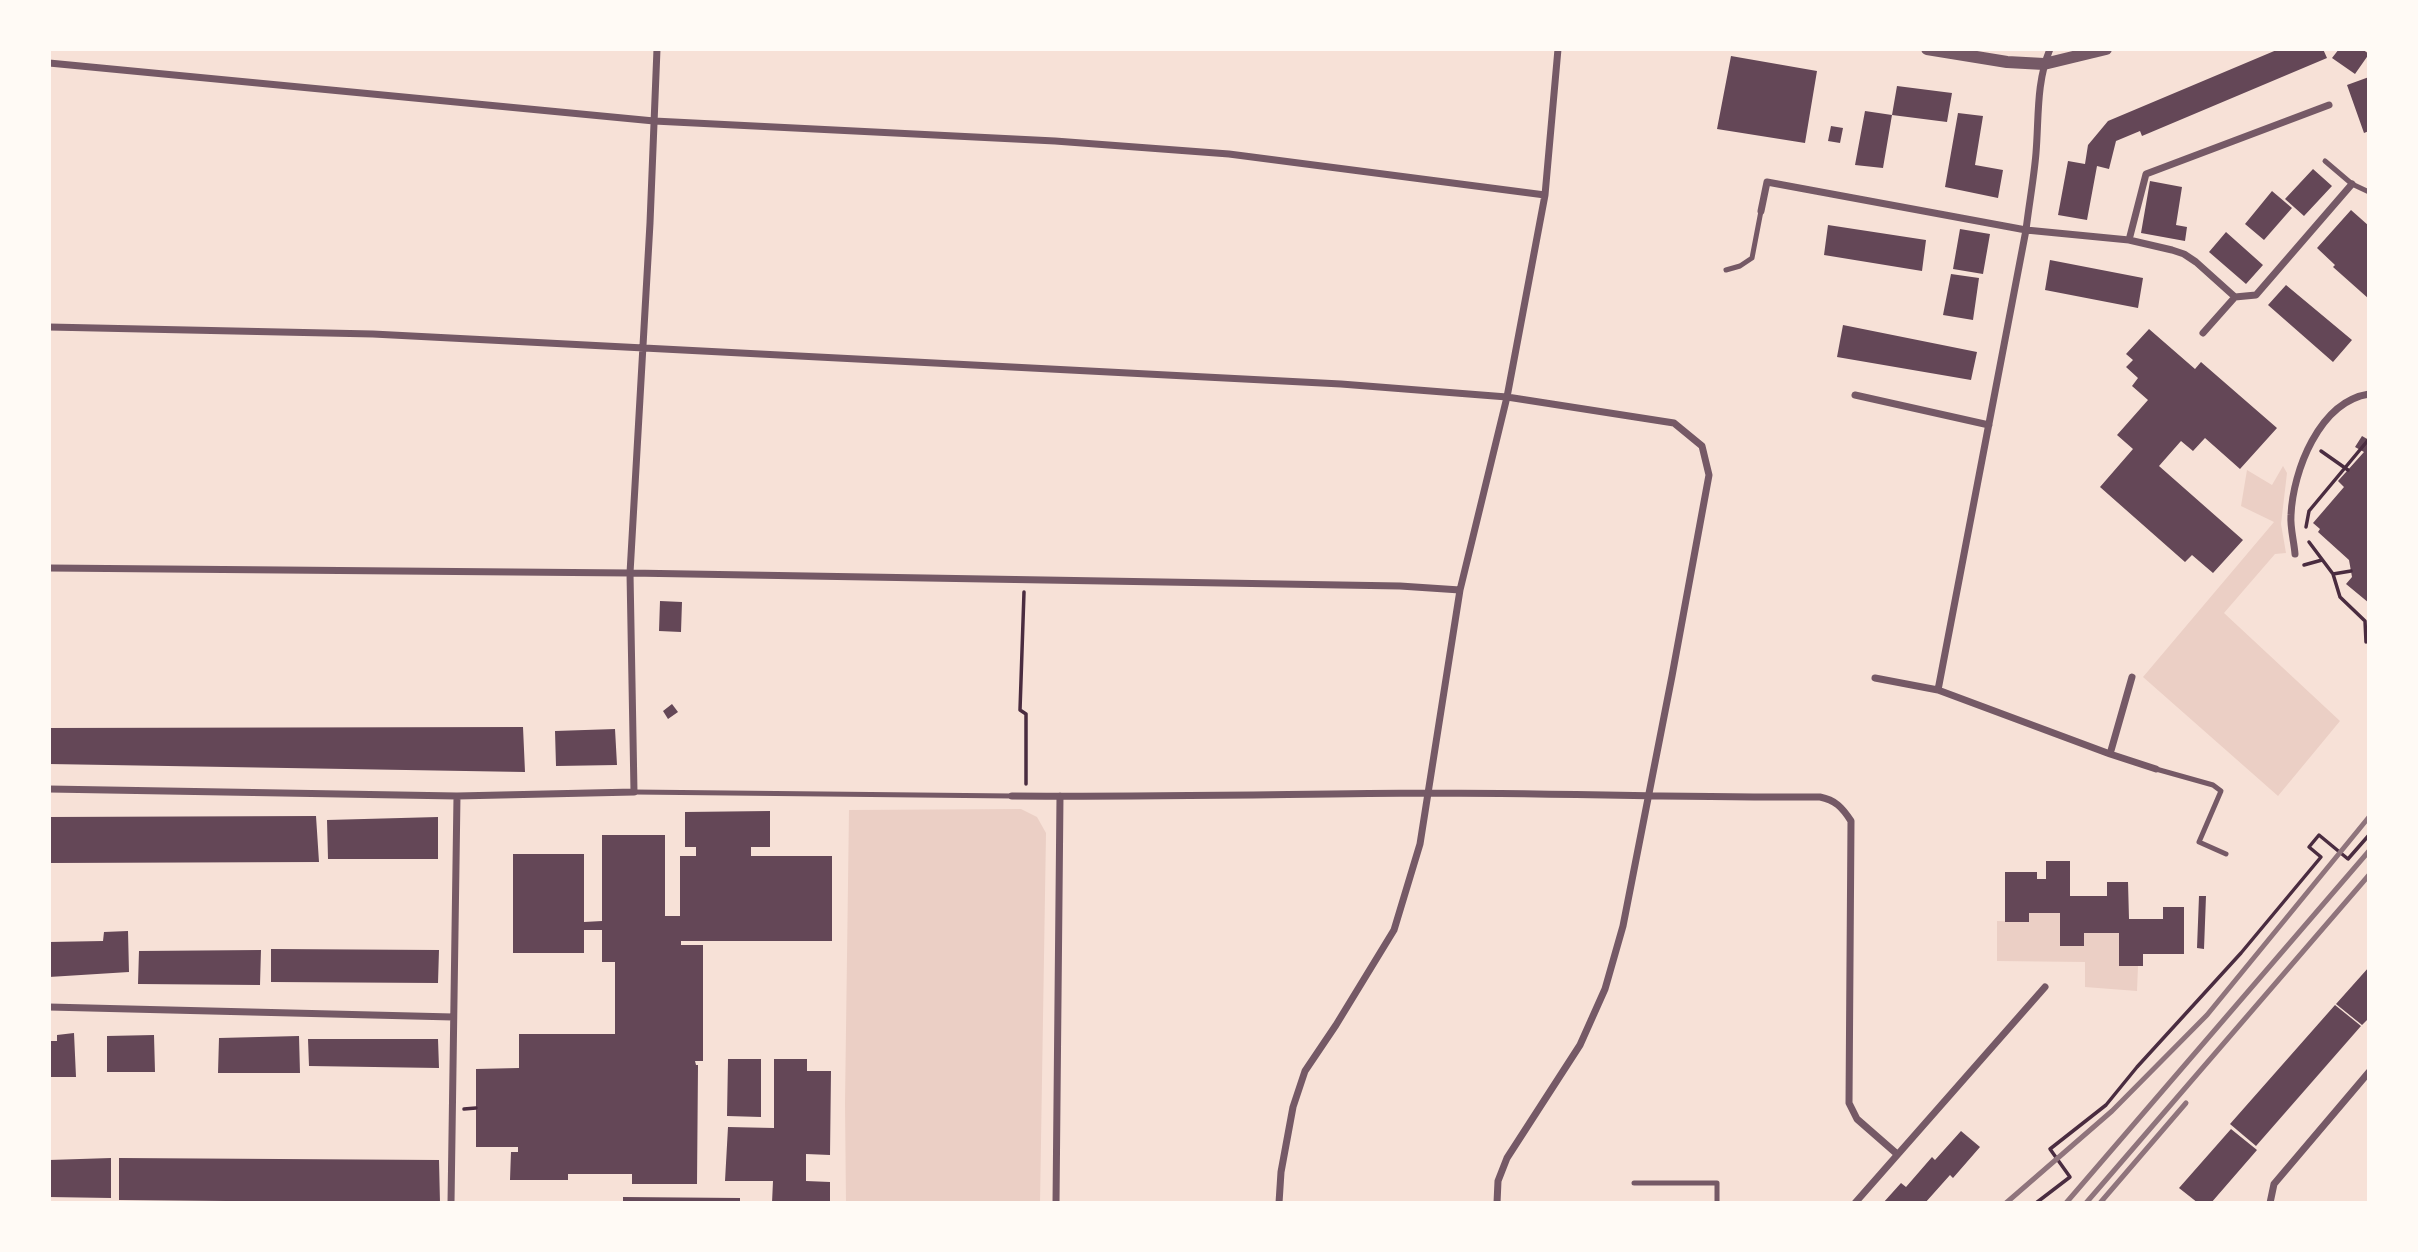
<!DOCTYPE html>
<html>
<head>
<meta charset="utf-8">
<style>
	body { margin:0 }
	#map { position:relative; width:2418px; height:1252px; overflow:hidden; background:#f7e1d7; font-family:Montserrat,sans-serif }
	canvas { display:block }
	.frame { position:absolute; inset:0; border:51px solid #fffaf5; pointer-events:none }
</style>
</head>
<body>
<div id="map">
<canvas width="2418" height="1252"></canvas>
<div class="frame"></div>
</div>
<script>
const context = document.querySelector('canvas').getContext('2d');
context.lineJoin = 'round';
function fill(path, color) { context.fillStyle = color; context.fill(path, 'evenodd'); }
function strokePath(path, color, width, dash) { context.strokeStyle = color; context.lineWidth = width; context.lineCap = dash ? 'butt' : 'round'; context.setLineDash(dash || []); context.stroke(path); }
fill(new Path2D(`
	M 2283,466 L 2287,473 L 2281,524 L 2286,553 L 2275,554 L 2224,613 L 2340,721 L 2278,796 L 2143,677 L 2274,522 L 2241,506 L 2247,470 L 2272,485 Z
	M 1021,809 L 1037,817 L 1046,833 L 1040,1203 L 846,1203 L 845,1103 L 849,810 Z
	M 2029,913 L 2060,913 L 2060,946 L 2084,933 L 2119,933 L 2138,966 L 2137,991 L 2085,987 L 2085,962 L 1997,961 L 1997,921 L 2029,922 Z`), '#ebcfc5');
fill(new Path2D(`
	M 2279,49 L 2323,49 L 2327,58 L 2142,136 L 2140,131 L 2116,141 L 2109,169 L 2097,166 L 2087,220 L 2058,215 L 2068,161 L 2085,164 L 2088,145 L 2108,121 Z
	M 2339,49 L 2362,49 L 2369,54 L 2355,74 L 2332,58 Z
	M 1731,56 L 1817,71 L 1805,143 L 1717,129 Z
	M 2369,77 L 2369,131 L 2364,133 L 2347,85 Z
	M 1897,86 L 1952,93 L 1947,122 L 1892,115 Z
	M 1865,111 L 1892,115 L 1883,168 L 1855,165 Z
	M 1958,113 L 1983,116 L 1975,165 L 2003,170 L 1998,198 L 1945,187 Z
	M 1831,126 L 1843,128 L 1840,143 L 1828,141 Z
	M 2313,169 L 2332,186 L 2304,216 L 2285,199 Z
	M 2150,181 L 2182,187 L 2176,225 L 2187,227 L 2185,241 L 2141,233 Z
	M 2272,191 L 2292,208 L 2264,240 L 2245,224 Z
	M 2351,210 L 2369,226 L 2369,299 L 2333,267 L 2335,265 L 2317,248 Z
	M 1828,225 L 1926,240 L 1922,271 L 1824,255 Z
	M 1960,229 L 1990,234 L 1983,274 L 1953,269 Z
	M 2226,232 L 2263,265 L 2246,284 L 2209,252 Z
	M 2050,260 L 2143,278 L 2138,308 L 2045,290 Z
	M 1951,274 L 1979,278 L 1973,320 L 1943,315 Z
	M 2286,285 L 2352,340 L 2333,362 L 2268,305 Z
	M 1843,325 L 1977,352 L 1971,380 L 1837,357 Z
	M 2149,329 L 2195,369 L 2201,362 L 2277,428 L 2240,469 L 2205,438 L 2193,451 L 2181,441 L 2159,466 L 2243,540 L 2213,573 L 2192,555 L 2185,562 L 2100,487 L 2133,449 L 2117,435 L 2148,400 L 2132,386 L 2138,378 L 2126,367 L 2133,360 L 2126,354 Z
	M 2362,436 L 2369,440 L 2369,603 L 2346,584 L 2352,577 L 2349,560 L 2318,532 L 2320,529 L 2313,523 L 2344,487 L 2338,481 L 2364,452 L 2355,447 Z
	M 660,601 L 682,602 L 681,632 L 659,631 Z
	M 672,704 L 678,712 L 668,719 L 663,711 Z
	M 523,727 L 525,772 L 49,764 L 49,728 Z
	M 615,729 L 617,765 L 556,766 L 555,731 Z
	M 770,811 L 770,847 L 751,847 L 751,856 L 832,856 L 832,941 L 681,941 L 681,945 L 703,945 L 703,1061 L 695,1061 L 696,1065 L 698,1065 L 697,1184 L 632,1184 L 632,1174 L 568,1174 L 568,1180 L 510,1180 L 511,1152 L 518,1152 L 518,1147 L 476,1147 L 476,1069 L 519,1068 L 519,1034 L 615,1034 L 615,962 L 602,962 L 602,930 L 584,930 L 584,953 L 513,953 L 513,854 L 584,854 L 584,922 L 602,921 L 602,835 L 665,835 L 665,916 L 680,916 L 680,856 L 696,856 L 696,847 L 685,847 L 685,812 Z
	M 316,816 L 319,862 L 49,863 L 49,817 Z
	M 438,817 L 438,859 L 328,859 L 327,820 Z
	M 2046,861 L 2070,861 L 2070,896 L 2107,896 L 2107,882 L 2128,882 L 2129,919 L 2163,919 L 2163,907 L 2184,907 L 2184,954 L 2143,954 L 2143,966 L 2119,966 L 2119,933 L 2084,933 L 2084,946 L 2060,946 L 2060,913 L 2029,913 L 2029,922 L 2005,922 L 2005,872 L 2037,872 L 2037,879 L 2046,879 Z
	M 2199,896 L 2206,896 L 2204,949 L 2197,948 Z
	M 128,931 L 129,972 L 49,977 L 49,942 L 103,941 L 104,932 Z
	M 271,949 L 439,950 L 438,983 L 271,982 Z
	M 261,950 L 260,985 L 138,984 L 139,951 Z
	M 2369,967 L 2369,1018 L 2362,1025 L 2336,1004 Z
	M 2335,1005 L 2361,1026 L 2256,1146 L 2230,1124 Z
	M 74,1033 L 76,1077 L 49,1077 L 49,1041 L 57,1041 L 57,1035 Z
	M 154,1035 L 155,1072 L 107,1072 L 107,1036 Z
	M 299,1036 L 300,1073 L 218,1073 L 219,1038 Z
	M 308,1039 L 438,1039 L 439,1068 L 309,1066 Z
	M 728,1059 L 761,1059 L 761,1117 L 727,1116 Z
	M 774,1059 L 807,1059 L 807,1071 L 831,1071 L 830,1155 L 806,1154 L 806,1181 L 830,1182 L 830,1203 L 772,1203 L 773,1181 L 725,1181 L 728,1127 L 774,1128 Z
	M 2231,1129 L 2257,1150 L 2211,1203 L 2198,1203 L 2179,1188 Z
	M 1961,1131 L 1980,1147 L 1953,1178 L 1950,1175 L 1925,1203 L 1883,1203 L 1901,1183 L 1906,1187 L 1932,1157 L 1935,1160 Z
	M 111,1158 L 111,1198 L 49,1197 L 49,1160 Z
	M 119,1158 L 439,1160 L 440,1203 L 119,1200 Z
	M 623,1197 L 740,1198 L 740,1203 L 623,1203 Z`), '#644757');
strokePath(new Path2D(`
	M 2321,451 L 2348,470
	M 2306,527 L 2309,511 L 2369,439
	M 2309,542 L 2333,574 L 2340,597 L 2365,621 L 2366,642
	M 2304,565 L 2322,560
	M 2333,574 L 2351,571
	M 1024,592 L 1020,710 L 1026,714 L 1026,784
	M 464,1109 L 476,1108
	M 2036,1203 L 2070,1177 L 2050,1149 L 2106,1105 L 2137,1067 L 2241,953 L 2321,857 L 2309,847 L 2319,835 L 2348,859 L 2369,835`), '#4a2c40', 3.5);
strokePath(new Path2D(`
	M 2325,161 L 2352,184 L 2369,192
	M 1726,270 L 1740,266 L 1752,258 L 1761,211
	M 2156,769 L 2213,785 L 2221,791 L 2199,842 L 2226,854
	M 634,792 L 1012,796
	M 1634,1183 L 1717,1183 L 1717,1203`), '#755966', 5);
strokePath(new Path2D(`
	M 49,63 L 654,121 L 1055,141 L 1229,154 L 1545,195
	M 1761,211 L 1767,182 L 2026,230 L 2129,240 L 2172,250 L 2184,254 L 2196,262 L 2235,297 L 2256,295 L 2352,184
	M 2129,240 L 2146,174 L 2329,105
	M 49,327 L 373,334 L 1341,384 L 1507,397 L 1674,423 L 1702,446 L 1709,475 L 1672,676 L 1623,926 L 1605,989 L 1580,1045 L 1507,1158 L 1498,1181 L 1497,1203
	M 2203,333 L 2235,297
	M 1855,395 L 1989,425
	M 2295,554 C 2294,541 2290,528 2291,515 C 2293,471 2319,402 2369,394
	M 49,568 L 630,573 L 1400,586 L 1460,590
	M 1875,678 L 1938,690 L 2110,754 L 2156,769
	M 1938,690 L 2026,230 C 2029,204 2034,178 2036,153 C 2039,117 2036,83 2050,49
	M 2110,754 L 2132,677
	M 49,789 L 457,796 L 634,792 L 630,573 L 650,223 L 657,49
	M 1012,796 C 1150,797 1288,794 1426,793 C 1558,793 1688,798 1820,797 C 1835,800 1842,807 1851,821 L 1849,1103 L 1857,1119 L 1897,1154
	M 49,1007 L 453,1017
	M 451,1203 L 457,796
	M 1056,1203 L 1060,796
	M 1279,1203 L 1281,1172 L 1293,1107 L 1305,1071 L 1336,1025 L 1394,930 L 1420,844 L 1460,590 L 1507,397 L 1545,195 L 1558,49
	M 1855,1203 L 2045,987
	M 2270,1203 L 2274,1184 L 2369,1072`), '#755966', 7);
strokePath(new Path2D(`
	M 1927,49 L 2007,62 L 2044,64 L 2106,49`), '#755966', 12);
strokePath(new Path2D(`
	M 2006,1203 L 2112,1111 L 2207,1015 L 2369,817
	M 2066,1203 L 2369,851
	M 2086,1203 L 2369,875
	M 2100,1203 L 2186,1103`), '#8f747c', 5);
</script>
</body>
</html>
